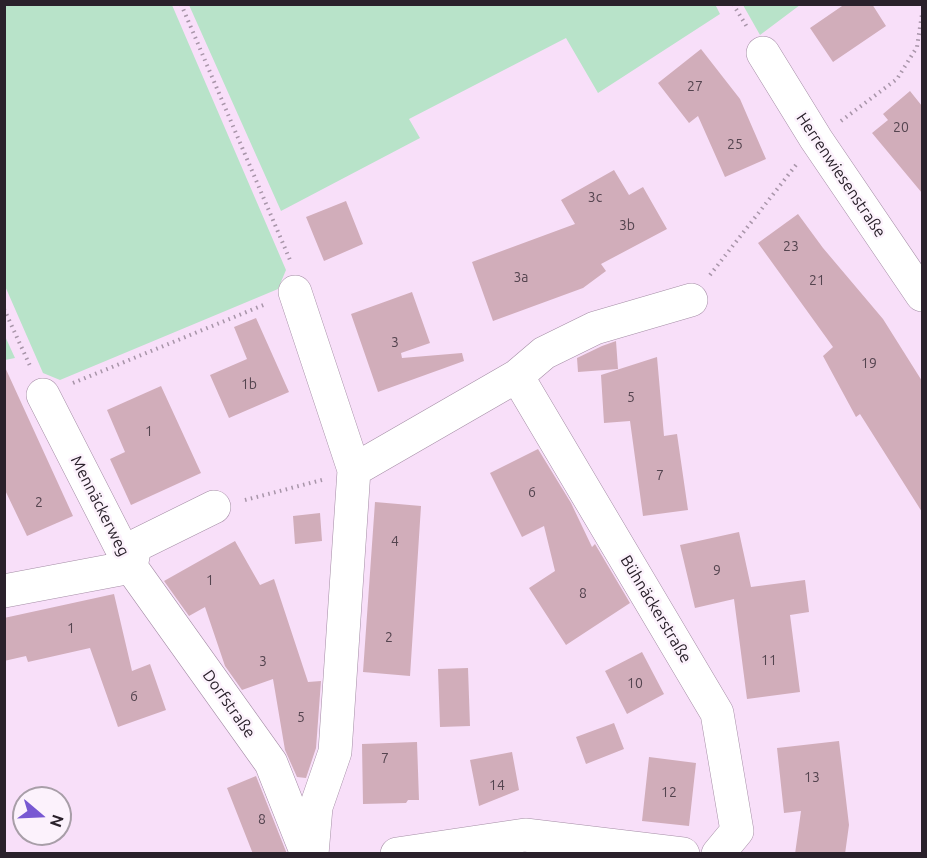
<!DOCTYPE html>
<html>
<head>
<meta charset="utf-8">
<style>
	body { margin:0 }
	#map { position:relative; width:927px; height:858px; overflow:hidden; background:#f8dff9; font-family:Ubuntu,sans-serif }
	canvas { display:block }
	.frame { position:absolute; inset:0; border:6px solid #2a212b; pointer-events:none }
	.north { position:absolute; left:12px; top:786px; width:60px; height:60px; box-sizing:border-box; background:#fcf2fc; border:2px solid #a89ea8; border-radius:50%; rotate:109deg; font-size:16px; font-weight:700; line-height:24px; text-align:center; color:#2a212b }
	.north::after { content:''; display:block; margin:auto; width:21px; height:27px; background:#7858d2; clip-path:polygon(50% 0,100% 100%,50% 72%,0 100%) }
</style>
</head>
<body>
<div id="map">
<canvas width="927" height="858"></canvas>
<div class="frame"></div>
<div class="north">N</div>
</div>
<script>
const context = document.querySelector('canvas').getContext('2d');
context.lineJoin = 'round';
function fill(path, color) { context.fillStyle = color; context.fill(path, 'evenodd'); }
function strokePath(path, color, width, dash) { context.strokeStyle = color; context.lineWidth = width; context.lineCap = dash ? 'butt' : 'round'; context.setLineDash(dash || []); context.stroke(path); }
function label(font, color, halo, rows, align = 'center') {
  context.font = font + ' Ubuntu,sans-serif'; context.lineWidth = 5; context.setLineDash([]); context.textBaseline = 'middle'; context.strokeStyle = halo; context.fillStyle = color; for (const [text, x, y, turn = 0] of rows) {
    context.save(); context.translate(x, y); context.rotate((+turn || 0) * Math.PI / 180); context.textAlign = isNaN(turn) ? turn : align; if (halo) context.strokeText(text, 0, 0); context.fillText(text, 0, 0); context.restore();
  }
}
fill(new Path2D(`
	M 715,4 L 720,14 L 598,93 L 566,38 L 409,119 L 420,138 L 281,211 L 189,5 Z
	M 4,5 L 172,5 L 286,270 L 278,289 L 60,380 L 43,373 L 5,286 Z
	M 743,5 L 800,5 L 760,35 Z
	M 4,334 L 15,358 L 5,360 L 4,360 Z`), '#b8e3c9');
fill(new Path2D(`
	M 845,4 L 872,4 L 886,26 L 833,62 L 810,28 Z
	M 701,49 L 740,99 L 766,159 L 725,177 L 698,116 L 689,123 L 658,83 Z
	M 910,91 L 922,106 L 922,193 L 872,133 L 888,120 L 883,114 Z
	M 614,170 L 629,195 L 643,187 L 667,229 L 601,264 L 606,271 L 583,288 L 493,321 L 472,262 L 575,224 L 561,200 Z
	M 346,201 L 363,244 L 324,261 L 306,217 Z
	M 798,214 L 823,248 L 883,319 L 922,381 L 922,512 L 860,414 L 856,417 L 823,356 L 833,347 L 758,243 Z
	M 412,292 L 430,343 L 401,353 L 402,358 L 462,353 L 464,361 L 378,392 L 351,314 Z
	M 256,318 L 289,392 L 229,418 L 210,375 L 247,359 L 234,327 Z
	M 616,341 L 618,369 L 578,372 L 577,358 L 602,346 Z
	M 657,357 L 664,436 L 677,434 L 688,510 L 643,516 L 630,421 L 604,423 L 601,375 Z
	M 4,365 L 73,516 L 27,536 L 4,488 Z
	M 161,386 L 201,473 L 131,505 L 110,459 L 125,452 L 107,410 Z
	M 538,449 L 571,503 L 592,547 L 595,544 L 630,603 L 566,645 L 529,588 L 555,571 L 544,526 L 522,537 L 490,473 Z
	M 375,502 L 421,506 L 410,676 L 363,672 Z
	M 320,513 L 322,541 L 295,544 L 293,516 Z
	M 739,532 L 751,587 L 805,580 L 809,612 L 790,615 L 800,692 L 747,699 L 734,599 L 695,608 L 680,545 Z
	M 235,541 L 260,585 L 274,579 L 308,682 L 321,681 L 316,748 L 306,778 L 297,777 L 285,750 L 273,679 L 242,690 L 225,666 L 205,607 L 189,616 L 164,581 Z
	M 114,594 L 132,671 L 150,664 L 166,710 L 118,727 L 90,648 L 28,662 L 26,656 L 4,661 L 4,618 Z
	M 642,652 L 664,694 L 627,714 L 605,671 Z
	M 468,668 L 470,726 L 440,727 L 438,669 Z
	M 614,723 L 624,749 L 586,764 L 576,737 Z
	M 839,741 L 849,825 L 845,854 L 795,854 L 801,811 L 784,813 L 777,748 Z
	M 417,742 L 419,800 L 408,800 L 406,803 L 363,804 L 362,744 Z
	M 512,752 L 519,790 L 479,806 L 470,760 Z
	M 649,757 L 696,763 L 689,826 L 642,821 Z
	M 256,776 L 287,854 L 253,854 L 227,788 Z`), '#d1adba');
const minor = new Path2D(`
	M 763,53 L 816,139 L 922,295
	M 295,292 L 354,470 L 517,376 L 717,713 L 737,831 L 718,854
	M 517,376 L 544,353 L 595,328 L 691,300
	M 43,395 L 131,567 L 271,763 L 307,854
	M 131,567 L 135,546 L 214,507
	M 4,591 L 131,567
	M 312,854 L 316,807 L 335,752 L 354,470
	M 397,854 L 525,835 L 683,854`);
strokePath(minor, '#a48da5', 34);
strokePath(new Path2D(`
	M 181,4 L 290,260
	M 733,4 L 747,27
	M 921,4 L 922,9
	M 841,121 L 897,79 L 917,47 L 922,14
	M 710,275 L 796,165
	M 4,309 L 31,368
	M 73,383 L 266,304
	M 245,500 L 322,480`), '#a895a9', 4, [1.5, 4.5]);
strokePath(minor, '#fff', 33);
label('14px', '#54444f', null, [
	["27",695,86],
	["20",901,127],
	["25",735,144],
	["3c",595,197],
	["3b",627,225],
	["23",791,246],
	["3a",521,277],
	["21",817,280],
	["3",395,342],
	["19",869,363],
	["1b",249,384],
	["5",631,397],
	["1",149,431],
	["7",660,475],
	["6",532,492],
	["2",39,502],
	["4",395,541],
	["9",717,570],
	["1",210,580],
	["8",583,593],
	["1",71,628],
	["2",389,637],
	["11",769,660],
	["3",263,661],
	["10",635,683],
	["6",134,696],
	["5",301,717],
	["7",385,758],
	["13",812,777],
	["14",497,785],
	["12",669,792],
	["8",262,819]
]);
label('16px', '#2a212b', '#fcf2fc', [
	["Herrenwiesenstraße",841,175,56],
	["Mennäckerweg",100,506,63],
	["Bühnäckerstraße",656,609,59],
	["Dorfstraße",229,704,55]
]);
</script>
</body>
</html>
